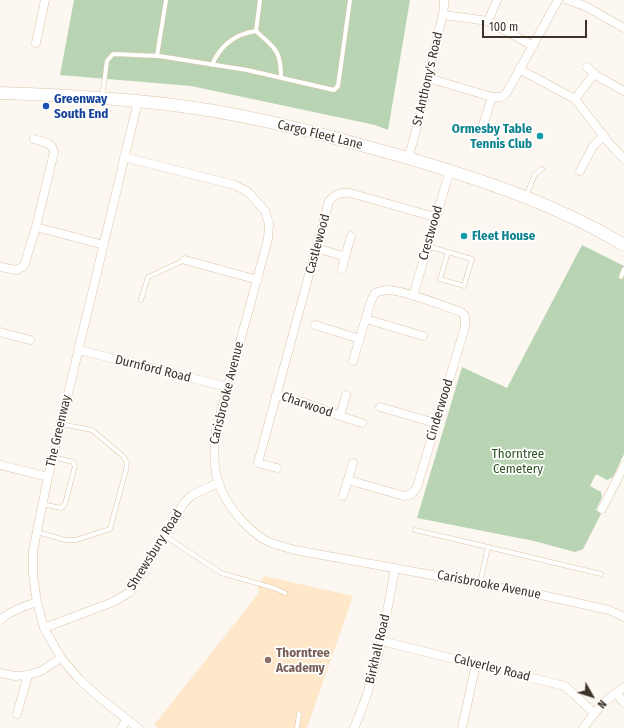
<!DOCTYPE html>
<html>
<head>
<meta charset="utf-8">
<style>
	body { margin:0 }
	#map { position:relative; width:624px; height:728px; overflow:hidden; background:#fcf7f1; font-family:"Fira Sans Condensed",sans-serif }
	canvas { display:block }
	.north { position:absolute; left:572px; top:676px; width:40px; height:40px; -webkit-text-stroke:3px #fff; paint-order:stroke; rotate:129deg; font-size:11px; font-weight:700; line-height:16px; text-align:center; color:#3d3327 }
	.north::after { content:''; display:block; margin:auto; width:14px; height:18px; background:#3d3327; clip-path:polygon(50% 0,100% 100%,50% 72%,0 100%) }
	.scale { position:absolute; left:482px; top:20px; width:105px; height:18px; box-sizing:border-box; border:2px solid #3d3327; border-top:0; padding-left:5px; font-size:12px; line-height:14px; white-space:nowrap; color:#3d3327; -webkit-text-stroke:3px #fff; paint-order:stroke }
</style>
</head>
<body>
<div id="map">
<canvas width="624" height="728"></canvas>
<div class="north">N</div>
<div class="scale">100 m</div>
</div>
<script>
const context = document.querySelector('canvas').getContext('2d');
context.lineJoin = 'round';
function fill(path, color) { context.fillStyle = color; context.fill(path, 'evenodd'); }
function strokePath(path, color, width, dash) { context.strokeStyle = color; context.lineWidth = width; context.lineCap = dash ? 'butt' : 'round'; context.setLineDash(dash || []); context.stroke(path); }
function label(font, color, halo, rows, align = 'center') {
  context.font = font + ' "Fira Sans Condensed",sans-serif'; context.lineWidth = 3.5; context.setLineDash([]); context.textBaseline = 'middle'; context.strokeStyle = halo; context.fillStyle = color; for (const [text, x, y, turn = 0] of rows) {
    context.save(); context.translate(x, y); context.rotate((+turn || 0) * Math.PI / 180); context.textAlign = isNaN(turn) ? turn : align; if (halo) context.strokeText(text, 0, 0); context.fillText(text, 0, 0); context.restore();
  }
}
fill(new Path2D(`
	M 264,576 L 353,596 L 307,728 L 158,728 L 154,725 L 259,593 L 258,587 Z`), '#ffe7c9');
fill(new Path2D(`
	M 74,0 L 410,0 L 388,130 L 375,125 L 191,86 L 60,75 Z
	M 582,245 L 624,266 L 624,454 L 613,477 L 607,480 L 596,474 L 590,486 L 601,492 L 602,497 L 596,510 L 601,514 L 583,549 L 575,552 L 534,541 L 417,518 L 462,367 L 507,388 Z`), '#b8d4b2');
const service = new Path2D(`
	M 260,0 L 256,31 C 274,48 281,49 281,77
	M 157,56 L 166,0
	M 212,65 C 220,46 235,34 256,31
	M 102,97 L 107,61 L 113,54 L 159,56 L 247,70 L 334,90 L 338,86 L 350,0
	M 526,196 L 535,174 L 542,169
	M 427,246 L 472,259 L 464,286 L 440,279 L 448,252
	M 621,277 L 624,269
	M 141,300 L 148,277 L 185,260
	M 42,504 L 61,508 L 65,504 L 75,466 L 73,462 L 53,457
	M 415,530 L 488,547
	M 37,532 L 65,540 L 76,540 L 110,529 L 126,470 L 127,463 L 123,456 L 92,430 L 61,424
	M 165,536 L 221,573 L 274,588 L 285,593
	M 480,583 L 488,547 L 601,574
	M 297,728 L 299,714`);
const minor = new Path2D(`
	M 568,0 L 587,7 L 624,28
	M 444,15 L 488,21 L 533,46
	M 488,21 L 497,0
	M 36,43 L 45,0
	M 587,67 L 597,76 L 624,91
	M 519,69 L 575,99 L 609,143 L 624,159
	M 428,78 L 492,97 L 501,97 L 506,94 L 558,0
	M 575,99 L 594,74
	M 138,101 L 48,477 L 33,551 L 33,575 L 37,602 L 44,628 L 61,658 L 79,679 L 101,699 L 138,728
	M 482,128 L 492,97
	M 34,139 C 42,142 52,142 54,152 L 36,227
	M 124,157 L 235,185 L 248,192 L 265,211 L 269,224 L 268,239 L 216,430 C 211,468 216,492 242,521 C 248,527 257,536 265,540 C 275,545 285,547 295,550 L 541,595 L 609,610 L 624,617
	M 408,158 C 420,120 428,81 436,42 C 439,27 445,15 444,0
	M 580,171 L 593,146 L 604,136
	M 317,248 L 345,257 L 351,236
	M 185,260 L 258,280
	M 0,267 L 17,270 L 24,266 L 36,227 L 104,245
	M 342,269 L 345,257
	M 413,296 L 450,170
	M 366,319 L 423,336
	M 315,325 L 360,339
	M 0,332 L 30,340
	M 79,350 L 228,387
	M 276,395 L 303,402 L 340,416 L 346,395
	M 380,407 L 435,423
	M 340,416 L 362,423
	M 0,465 L 48,477
	M 277,468 L 258,463 L 329,201 C 336,194 340,192 350,193 L 435,217
	M 348,480 L 404,496 L 412,494 L 417,487 L 465,327 L 465,316 L 461,312 C 443,306 404,290 387,290 C 382,290 379,292 375,293 L 371,301 L 353,361
	M 343,496 L 353,463
	M 602,509 L 624,466
	M 0,620 C 10,611 24,606 37,602
	M 44,628 L 113,602 L 130,592 L 184,503 L 192,495 L 218,483
	M 381,641 L 565,686 L 594,713
	M 0,673 L 15,676 L 28,675
	M 616,693 L 624,703
	M 17,714 L 28,675 L 41,671 L 61,658
	M 121,728 L 127,720
	M 354,728 C 377,677 385,622 395,568
	M 462,728 L 476,664
	M 583,728 L 602,704 L 624,687`);
const primary = new Path2D(`
	M 0,93 C 63,95 126,98 188,107 C 261,117 333,137 404,157 C 480,179 556,204 624,245`);
strokePath(service, '#dec5a7', 5);
strokePath(minor, '#dec5a7', 9);
strokePath(primary, '#dec5a7', 13);
strokePath(service, '#fff', 4);
strokePath(minor, '#fff', 8);
strokePath(primary, '#fff', 12);
for (const [x, y, r, color] of [
	[46,106,4,"#1a4fb4"],
	[540,136,4,"#0f9aa8"],
	[464,236,4,"#0f9aa8"],
	[268,660,4,"#8d6e63"]
]) { const dot = new Path2D(); dot.arc(x, y, r, 0, 2 * Math.PI); context.fillStyle = color; context.fill(dot); strokePath(dot, '#fff', 1.5); }
label('13px', '#3d3327', '#fff', [
	["St Anthony's Road",428,79,-77],
	["Cargo Fleet Lane",320,135,14],
	["Crestwood",431,233,-74],
	["Castlewood",318,244,-75],
	["Durnford Road",153,369,14],
	["Carisbrooke Avenue",227,393,-76],
	["Charwood",307,405,19],
	["Cinderwood",440,410,-73],
	["The Greenway",59,431,-77],
	["Shrewsbury Road",155,550,-58],
	["Carisbrooke Avenue",489,585,11],
	["Birkhall Road",378,649,-77],
	["Calverley Road",492,668,14]
]);
label('bold 13px', '#164399', '#fff', [
	["Greenway",54,99],
	["South End",54,114]
], 'left');
label('bold 13px', '#0d838f', '#fff', [
	["Ormesby Table",532,129],
	["Tennis Club",532,144],
	["Fleet House",472,236,"left"]
], 'right');
label('13px', '#2e5625', '#fff', [
	["Thorntree",518,454],
	["Cemetery",518,469]
]);
label('bold 13px', '#785e54', '#fff', [
	["Thorntree",276,653],
	["Academy",276,668]
], 'left');
</script>
</body>
</html>
